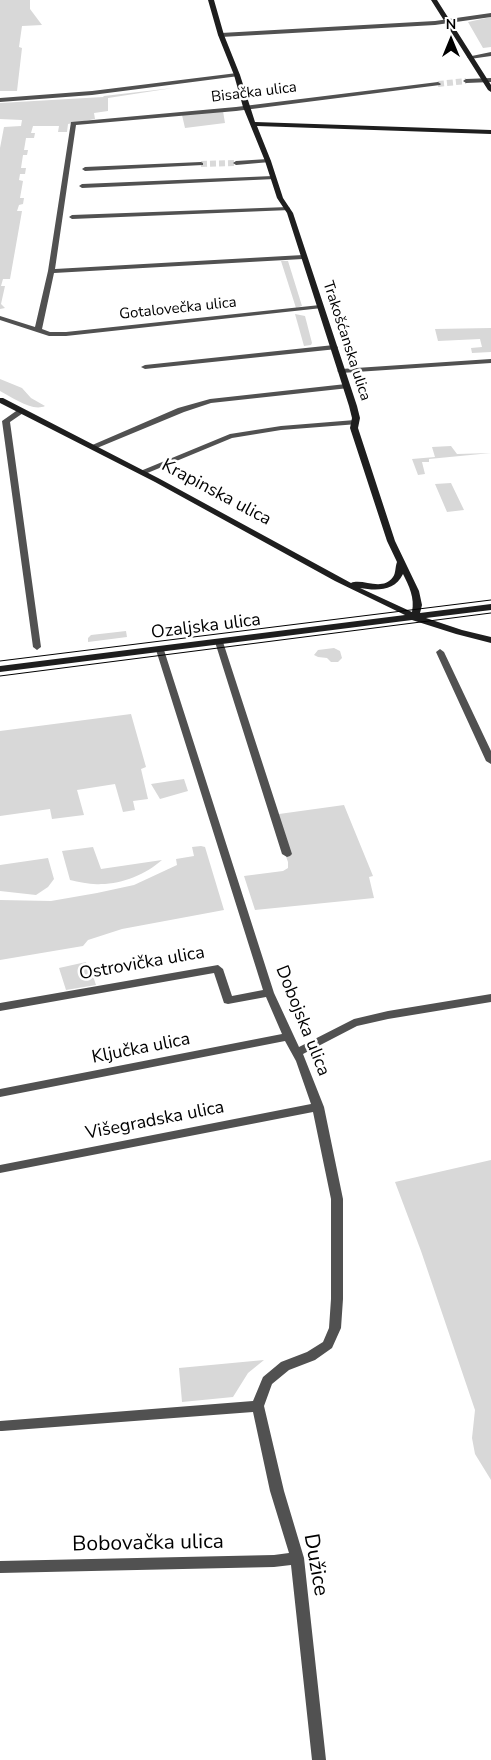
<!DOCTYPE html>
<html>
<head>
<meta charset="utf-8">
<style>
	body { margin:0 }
	#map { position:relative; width:491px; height:1760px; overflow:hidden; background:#fff; font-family:"Nunito Sans",sans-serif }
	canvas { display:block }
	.north { position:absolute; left:426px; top:15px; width:50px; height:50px; -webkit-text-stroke:4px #fff; paint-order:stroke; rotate:0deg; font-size:14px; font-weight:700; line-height:20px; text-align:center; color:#000 }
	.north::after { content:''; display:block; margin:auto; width:18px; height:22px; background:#000; clip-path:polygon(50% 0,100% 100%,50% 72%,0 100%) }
</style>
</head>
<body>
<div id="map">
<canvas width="491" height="1760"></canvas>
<div class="north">N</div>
</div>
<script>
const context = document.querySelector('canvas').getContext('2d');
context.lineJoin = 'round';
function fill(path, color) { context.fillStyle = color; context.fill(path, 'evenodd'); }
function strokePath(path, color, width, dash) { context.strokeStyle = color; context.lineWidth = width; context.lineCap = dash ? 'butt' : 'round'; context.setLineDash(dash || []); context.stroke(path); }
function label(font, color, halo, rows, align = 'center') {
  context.font = font + ' "Nunito Sans",sans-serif'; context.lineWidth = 5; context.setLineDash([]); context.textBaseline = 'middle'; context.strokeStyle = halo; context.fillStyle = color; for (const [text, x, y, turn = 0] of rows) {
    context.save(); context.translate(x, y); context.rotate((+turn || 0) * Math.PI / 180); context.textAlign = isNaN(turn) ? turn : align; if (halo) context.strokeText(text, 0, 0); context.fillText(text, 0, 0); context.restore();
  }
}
fill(new Path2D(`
	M 0,0 L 30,0 L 30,9 L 42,25 L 22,26 L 19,47 L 22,48 L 17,91 L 0,91 Z
	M 491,17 L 491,47 L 483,48 L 468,22 Z
	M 173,88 L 108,98 L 108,111 L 94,113 L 95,119 L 68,124 L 67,132 L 58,132 L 59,126 L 33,126 L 31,133 L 35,133 L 34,138 L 26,138 L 24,150 L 28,150 L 27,155 L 23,155 L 21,168 L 26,168 L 25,174 L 20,174 L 19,180 L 23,181 L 20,198 L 24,198 L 23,204 L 19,205 L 17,211 L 22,211 L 10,279 L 3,279 L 1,286 L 5,286 L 1,304 L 5,308 L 0,309 L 0,148 L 4,127 L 21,126 L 22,120 L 0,119 L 0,103 L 103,97 L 104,96 Z
	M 223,111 L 225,123 L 185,128 L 182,115 Z
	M 281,261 L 288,261 L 302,306 L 296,308 Z
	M 295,314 L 305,316 L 312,343 L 311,345 L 304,346 Z
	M 491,328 L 491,352 L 472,353 L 471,348 L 482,347 L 480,339 L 438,341 L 435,329 Z
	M 0,379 L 22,388 L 31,398 L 45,406 C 32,412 12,397 0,391 Z
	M 451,446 L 457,454 L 491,453 L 429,459 L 429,462 L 422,462 L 425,474 L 418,475 L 412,459 L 435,457 L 432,447 Z
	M 451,483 L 464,510 L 447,512 L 435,484 Z
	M 126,631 L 127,637 L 88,642 L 88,638 L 91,635 Z
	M 334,648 L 340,651 L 342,658 L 338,662 L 331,662 L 327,658 L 318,657 L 314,655 L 318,650 Z
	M 131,714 L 146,767 L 141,769 L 148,799 L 133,801 L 135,810 L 123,812 L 115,784 L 77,790 L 84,815 L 52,819 L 50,809 L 0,816 L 0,731 Z
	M 184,779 L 188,791 L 160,799 L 151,784 Z
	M 344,805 L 373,876 L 369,877 L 374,898 L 255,910 L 244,876 L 283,871 L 288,868 L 288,862 L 272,818 L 279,814 Z
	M 201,846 L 205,847 L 224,910 L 122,929 L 88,940 L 83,946 L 0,960 L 0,900 L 51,901 L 97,893 L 134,885 L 177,865 L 176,859 L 194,856 L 192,847 Z
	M 93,847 L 101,869 L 162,860 C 146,874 123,884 101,884 C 91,885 80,882 70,880 L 62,851 Z
	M 48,858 L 54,879 L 48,887 L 36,895 L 0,891 L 0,865 Z
	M 86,962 L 89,973 L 92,973 L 96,985 L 66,990 L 59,968 Z
	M 491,1160 L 491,1480 L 475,1454 L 472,1438 L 475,1410 L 421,1251 L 395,1182 Z
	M 264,1360 L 248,1373 L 233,1397 L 182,1402 L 179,1368 Z`), '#d8d8d8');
strokePath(new Path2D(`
	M 438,84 L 466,81
	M 201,164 L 236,163`), '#d9d9d9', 6, [6, 3]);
fill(new Path2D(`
	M 491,13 L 491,17 L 435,25 L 221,37 L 218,35 L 221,33 L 435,21 Z
	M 491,52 L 491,56 L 470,59 L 467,57 Z
	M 237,73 L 240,75 L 239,76 L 92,95 L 0,102 L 0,98 L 92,91 Z
	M 491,78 L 491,82 L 466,83 L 463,81 L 466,79 Z
	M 438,82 L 441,84 L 440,85 L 236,111 L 76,125 L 55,269 L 303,255 L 306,257 L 303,259 L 54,273 L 42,329 L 50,332 L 66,332 L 320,305 L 324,307 L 322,308 L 66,336 L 49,336 L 0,320 L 0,316 L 35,327 L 48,271 L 71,122 L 236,107 Z
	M 268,159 L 271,161 L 270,162 L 236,165 L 233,163 L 236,161 Z
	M 201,162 L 203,163 L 203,165 L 85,171 L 82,169 L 85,167 Z
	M 273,176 L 275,177 L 275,179 L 82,188 L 79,186 L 82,184 Z
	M 288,207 L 290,208 L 290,210 L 72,219 L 69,217 L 72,215 Z
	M 334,345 L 338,347 L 337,349 L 145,369 L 141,367 L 145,365 Z
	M 491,359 L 491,363 L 341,373 L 337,371 L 341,369 Z
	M 346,384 L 349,384 L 349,388 L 211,403 L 184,412 L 97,448 L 91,448 L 90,446 L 178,408 L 210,399 Z
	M 19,409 L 22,409 L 26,411 L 10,422 L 41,647 L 37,650 L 33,647 L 2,421 Z
	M 355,420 L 359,422 L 358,424 L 281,430 L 232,438 L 145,474 L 142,474 L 138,472 L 230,434 L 281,426 Z
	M 219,639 L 223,642 L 292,854 L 290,856 L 287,857 L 282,854 L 215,642 Z
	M 160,647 L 164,650 L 274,993 L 299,1047 L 354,1019 L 388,1011 L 491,994 L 491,1002 L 388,1019 L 357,1026 L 303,1054 L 324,1107 L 343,1199 L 343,1299 L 341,1328 L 332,1348 L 315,1360 L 289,1370 L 272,1384 L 264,1406 L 284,1491 L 304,1558 L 326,1760 L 312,1760 L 291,1565 L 274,1567 L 0,1573 L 0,1561 L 274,1555 L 289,1553 L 270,1491 L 253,1412 L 2,1431 L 0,1431 L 0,1421 L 253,1401 L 263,1377 L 281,1362 L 307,1352 L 323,1342 L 329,1328 L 331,1299 L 331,1199 L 313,1112 L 0,1173 L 0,1165 L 311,1104 L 296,1061 L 285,1041 L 0,1097 L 0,1089 L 282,1034 L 266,997 L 228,1004 L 224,1003 L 214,973 L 0,1011 L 0,1003 L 218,965 L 223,969 L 232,996 L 263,990 L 156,650 Z
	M 440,649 L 444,652 L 491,751 L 491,764 L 486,761 L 436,652 Z`), '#515151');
fill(new Path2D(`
	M 208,0 L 214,0 L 224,35 L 240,75 L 255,122 L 491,130 L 491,134 L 257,126 L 271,161 L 283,198 L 293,213 L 357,406 L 360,418 L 358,428 L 395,541 L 419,591 L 422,605 L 420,613 L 491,604 L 491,610 L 426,618 L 462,630 L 491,637 L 491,643 L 456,634 L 412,620 L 0,672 L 0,666 L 405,615 L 335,581 L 155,482 L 0,403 L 0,398 L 3,398 L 160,479 L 351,583 C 363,578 382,592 393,577 C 396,573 395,567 397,562 L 387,541 L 350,428 L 352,418 L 349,406 L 287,213 L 277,198 L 265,161 L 243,107 L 234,75 L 218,35 ZM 403,574 C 409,586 415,598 412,612 L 360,588 C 377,591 395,591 403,574 Z
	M 431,0 L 437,0 L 491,85 L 491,92 L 488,90 Z`), '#1e1e1e');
strokePath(new Path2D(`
	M 0,661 L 491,600
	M 0,676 L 491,613`), '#000', 1);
label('15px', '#000', '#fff', [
	["Bisačka ulica",254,93,-7],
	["Gotalovečka ulica",178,309,-6],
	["Trakošćanska ulica",346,341,72]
]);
label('18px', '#000', '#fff', [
	["Krapinska ulica",216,493,28],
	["Ozaljska ulica",206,627,-7],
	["Ostrovička ulica",142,964,-10],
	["Dobojska ulica",302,1021,68],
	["Ključka ulica",141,1049,-11],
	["Višegradska ulica",155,1121,-11]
]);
label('21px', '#000', '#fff', [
	["Bobovačka ulica",148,1544,-1],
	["Dužice",315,1565,80]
]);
</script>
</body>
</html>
